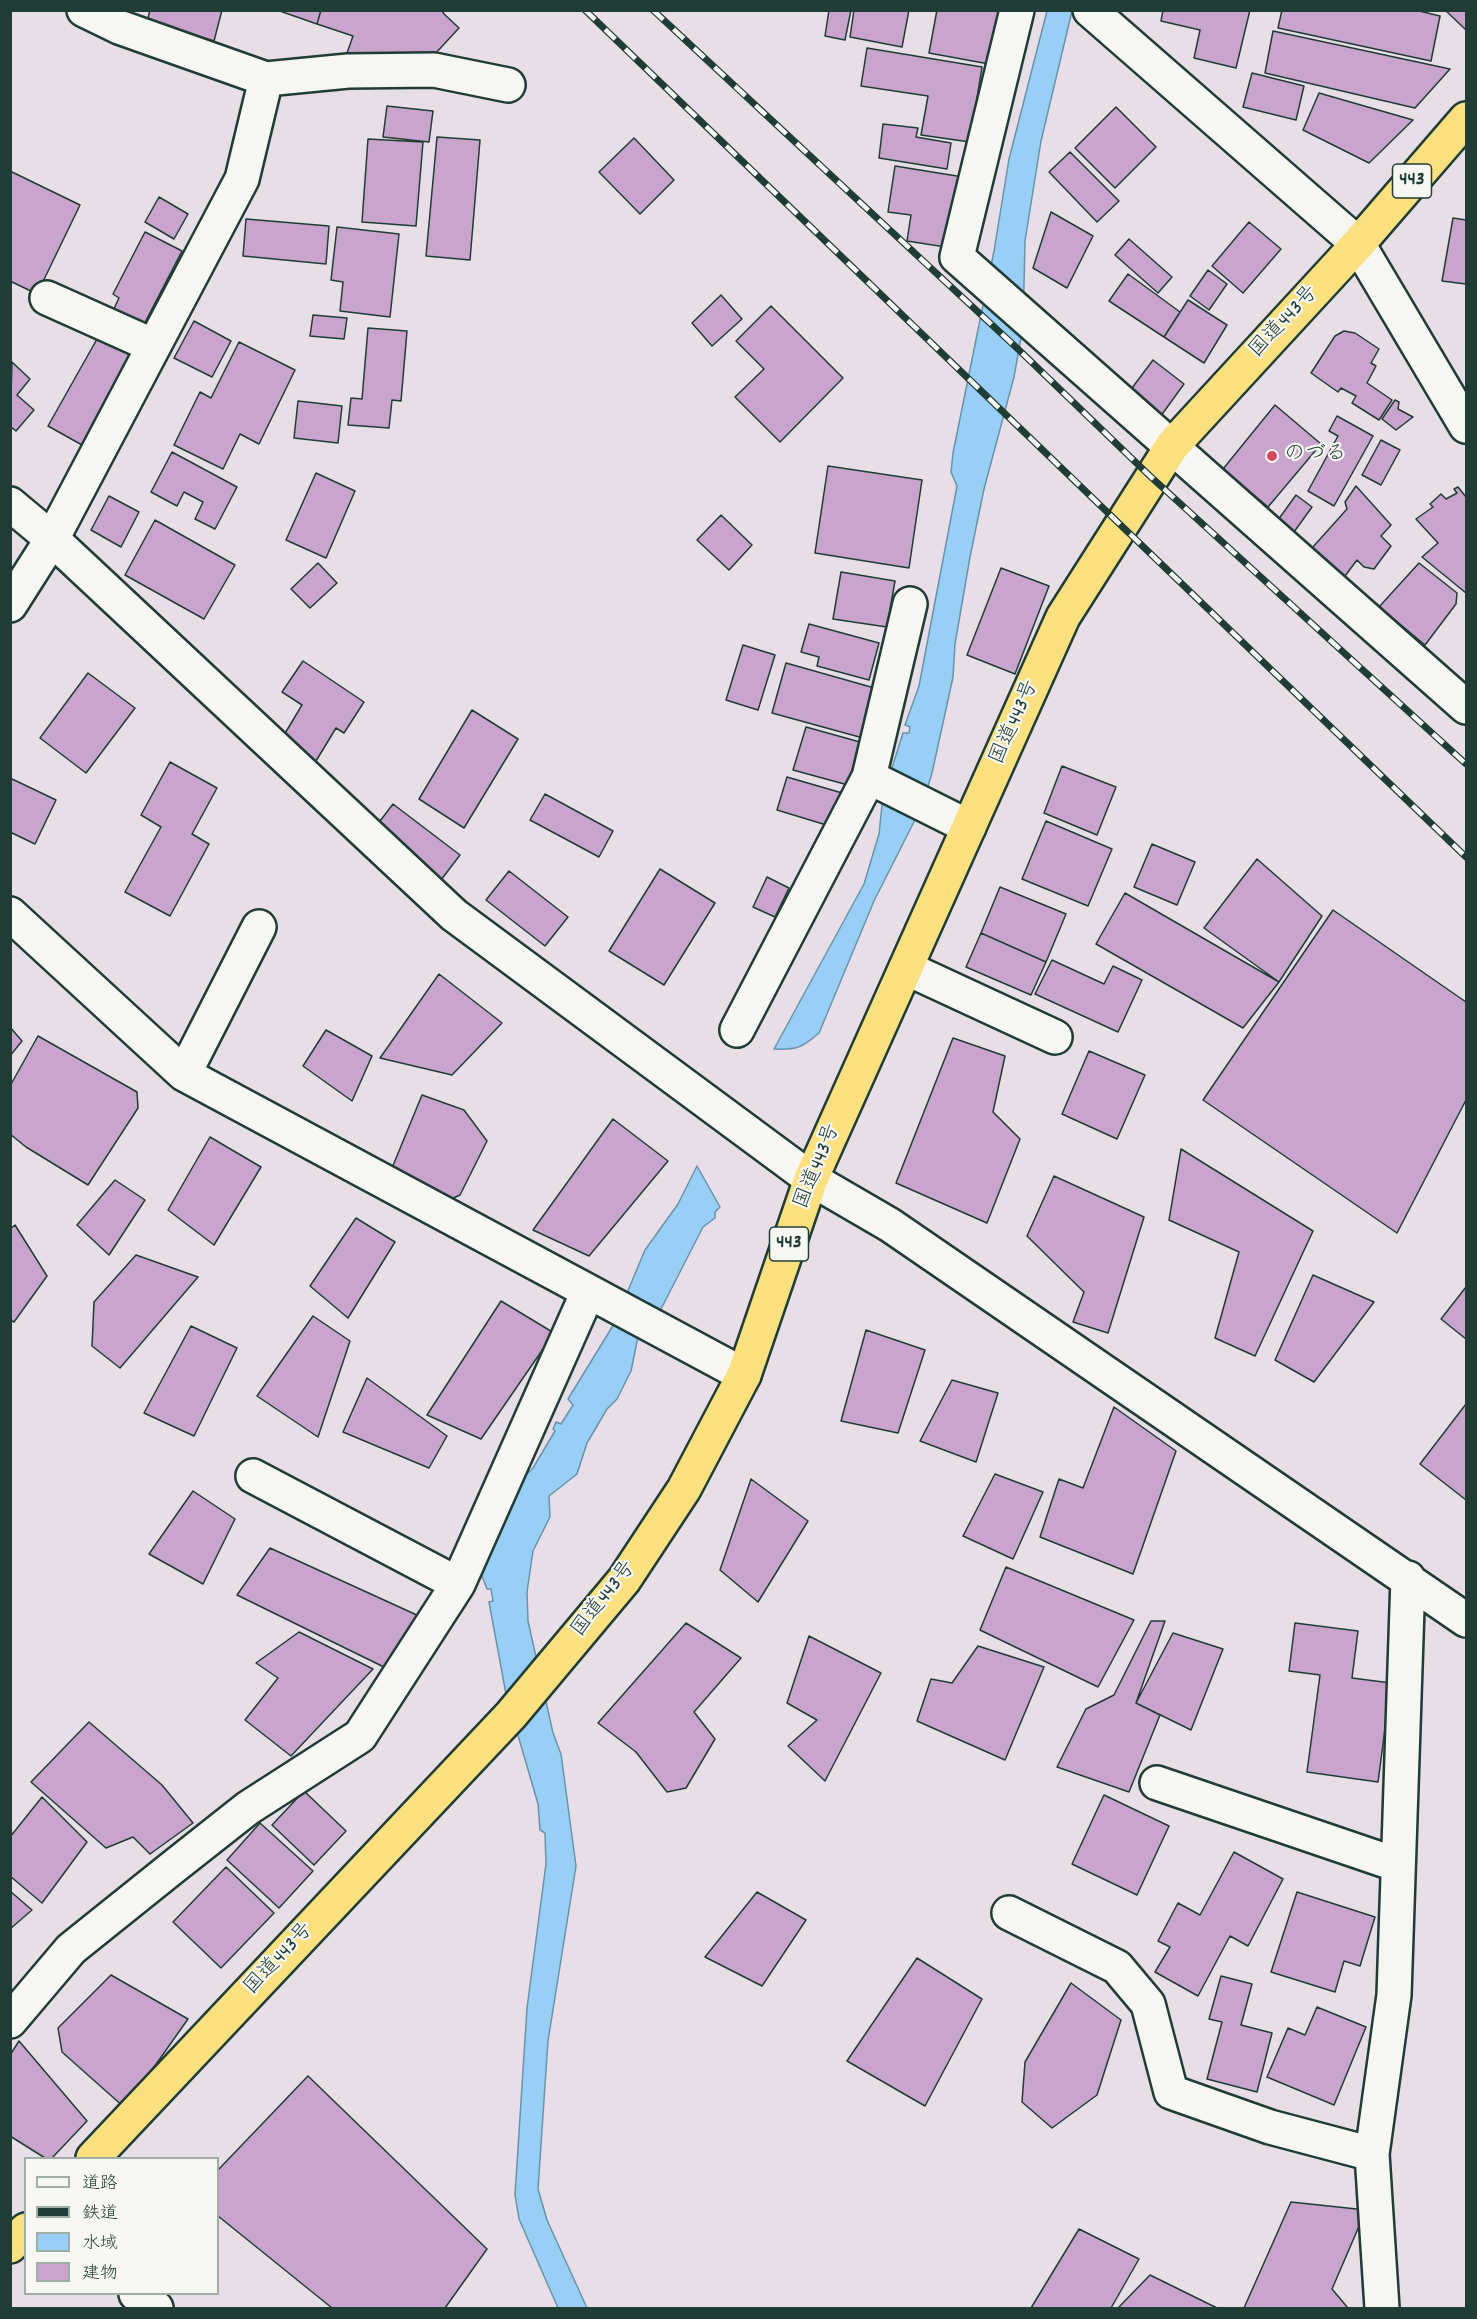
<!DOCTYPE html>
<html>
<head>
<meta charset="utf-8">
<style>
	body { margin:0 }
	#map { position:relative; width:1477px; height:2319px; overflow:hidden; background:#e8dee7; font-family:Dekko,"Klee One",sans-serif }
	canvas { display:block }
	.frame { position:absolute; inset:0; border:12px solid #1f3d34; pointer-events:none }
	.legend { position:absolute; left:24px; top:2157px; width:195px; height:138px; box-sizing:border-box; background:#f6f6f2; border:2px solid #a0aca6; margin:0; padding:8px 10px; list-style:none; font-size:18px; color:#1f3d34 }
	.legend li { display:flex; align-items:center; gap:12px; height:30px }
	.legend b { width:30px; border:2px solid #a0aca6 }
</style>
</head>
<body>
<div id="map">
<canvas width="1477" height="2319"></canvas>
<div class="frame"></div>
<ul class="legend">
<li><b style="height:8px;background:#f6f6f2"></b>道路</li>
<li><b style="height:8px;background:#1f3d34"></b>鉄道</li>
<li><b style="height:16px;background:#99cef7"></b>水域</li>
<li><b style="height:16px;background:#c9a5cd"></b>建物</li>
</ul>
</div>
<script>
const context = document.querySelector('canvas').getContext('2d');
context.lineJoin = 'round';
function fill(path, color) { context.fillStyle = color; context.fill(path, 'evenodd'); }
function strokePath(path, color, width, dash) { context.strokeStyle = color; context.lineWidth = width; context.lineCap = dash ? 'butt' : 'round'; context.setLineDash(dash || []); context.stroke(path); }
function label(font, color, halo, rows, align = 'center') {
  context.font = font + ' Dekko,"Klee One",sans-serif'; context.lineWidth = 4.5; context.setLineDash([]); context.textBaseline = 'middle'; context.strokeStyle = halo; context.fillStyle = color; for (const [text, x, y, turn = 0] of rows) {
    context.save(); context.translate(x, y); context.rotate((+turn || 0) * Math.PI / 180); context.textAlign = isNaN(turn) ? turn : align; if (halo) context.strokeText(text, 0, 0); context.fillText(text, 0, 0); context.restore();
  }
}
const water = new Path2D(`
	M 1047,11 L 1072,11 L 1041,141 L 1025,241 L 1023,327 L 1014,377 L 984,489 L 970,557 L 955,644 L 953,677 L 932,773 L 922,806 L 874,901 L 819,1033 C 802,1048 796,1050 774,1049 L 864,884 L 879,834 L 883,796 L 903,733 L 909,733 L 910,727 L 905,725 L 919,686 L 957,486 L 951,472 L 953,453 L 994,251 L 1009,159 Z
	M 697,1166 L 720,1207 L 715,1212 L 715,1218 L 703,1227 L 661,1309 L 638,1337 L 631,1371 L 617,1399 L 607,1409 L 587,1443 L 577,1474 L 549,1496 L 550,1517 L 533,1551 L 527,1592 L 528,1621 L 553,1733 L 561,1754 L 576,1866 L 548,2041 L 538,2189 L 547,2220 L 587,2308 L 558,2308 L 519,2219 L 515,2195 L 527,2008 L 546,1864 L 545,1833 L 540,1830 L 538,1804 L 506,1694 L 489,1602 L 493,1601 L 491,1589 L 487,1589 L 482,1576 L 488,1552 L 516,1485 L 533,1468 L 555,1431 L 553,1429 L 556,1422 L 561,1424 L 573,1405 L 568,1399 L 614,1324 L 645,1250 L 678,1204 Z`);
fill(water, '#99cef7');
strokePath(water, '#6894a9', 1.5);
const building = new Path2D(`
	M 150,10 L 222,10 L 214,41 L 147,22 Z
	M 277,10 L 321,10 L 317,24 Z
	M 321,10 L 445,10 L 443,13 L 459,28 L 434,55 L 346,56 L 353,36 L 317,24 Z
	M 829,10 L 851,10 L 845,40 L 825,36 Z
	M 854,10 L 909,10 L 902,47 L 850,37 Z
	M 937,10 L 999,10 L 989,64 L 929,53 Z
	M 1163,10 L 1250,10 L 1236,68 L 1194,58 L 1200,30 L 1161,21 Z
	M 1282,10 L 1415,10 L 1440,16 L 1431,61 L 1278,28 Z
	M 1445,10 L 1466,10 L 1466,30 Z
	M 1273,31 L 1450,69 L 1415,108 L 1265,73 Z
	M 867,48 L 982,67 L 970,142 L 921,135 L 928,96 L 861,86 Z
	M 1252,73 L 1304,86 L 1296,120 L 1243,107 Z
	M 1319,93 L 1413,120 L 1369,163 L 1303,130 Z
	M 387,106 L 433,111 L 429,142 L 383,137 Z
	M 1116,107 L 1156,147 L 1115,188 L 1075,148 Z
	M 883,124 L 918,128 L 916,137 L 951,143 L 947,169 L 879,158 Z
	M 437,137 L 480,140 L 470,260 L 426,256 Z
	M 634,138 L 674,180 L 640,214 L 599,172 Z
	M 368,139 L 423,142 L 416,226 L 362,222 Z
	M 1070,152 L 1119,201 L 1097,222 L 1049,172 Z
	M 895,166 L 963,177 L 952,248 L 907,241 L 911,215 L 888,212 Z
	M 10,171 L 80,205 L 37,294 L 10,281 Z
	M 159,197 L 188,214 L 174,239 L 145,222 Z
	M 1051,212 L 1093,236 L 1067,288 L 1033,268 Z
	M 1453,218 L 1466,220 L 1466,284 L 1442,281 Z
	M 246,219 L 329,226 L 326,264 L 243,256 Z
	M 1249,222 L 1281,249 L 1243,293 L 1212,266 Z
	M 337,227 L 399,234 L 390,317 L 340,311 L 343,282 L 331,280 Z
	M 145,232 L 182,251 L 140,332 L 110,317 L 119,298 L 113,294 Z
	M 1129,239 L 1172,277 L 1158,293 L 1115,255 Z
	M 1208,270 L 1227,284 L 1209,310 L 1190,296 Z
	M 1128,274 L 1180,312 L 1164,337 L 1109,301 Z
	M 721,295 L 742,319 L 712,346 L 692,323 Z
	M 1188,300 L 1227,325 L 1204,363 L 1164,337 Z
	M 771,306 L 843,378 L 780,442 L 735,397 L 764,369 L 736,341 Z
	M 313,315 L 347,318 L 344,339 L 310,336 Z
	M 194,321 L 231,341 L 212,377 L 174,358 Z
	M 368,328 L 407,331 L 401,401 L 392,400 L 389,428 L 348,425 L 351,398 L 362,399 Z
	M 1344,331 L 1355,333 L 1379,349 L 1371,363 L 1376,366 L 1367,383 L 1392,400 L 1379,420 L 1352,403 L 1356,396 L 1341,388 L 1338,392 L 1311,373 L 1335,336 Z
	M 101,332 L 143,356 L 91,450 L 48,426 Z
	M 239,342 L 295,370 L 259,444 L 240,434 L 223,469 L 174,445 L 200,392 L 211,398 Z
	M 1153,360 L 1184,384 L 1155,424 L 1123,400 Z
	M 12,362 L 30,379 L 17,395 L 34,410 L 16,431 L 10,426 Z
	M 1395,400 L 1399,402 L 1398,409 L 1413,417 L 1396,430 L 1382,419 Z
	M 298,401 L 342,406 L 338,443 L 294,438 Z
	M 1275,405 L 1321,444 L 1268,507 L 1223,469 Z
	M 1337,416 L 1373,436 L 1334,506 L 1308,491 L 1338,436 L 1329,431 Z
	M 1381,440 L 1400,450 L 1381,485 L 1362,475 Z
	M 172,452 L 237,487 L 215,529 L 195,519 L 203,502 L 184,492 L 177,506 L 151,492 Z
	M 828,466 L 922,480 L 909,568 L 815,553 Z
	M 316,473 L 355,491 L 326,558 L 286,540 Z
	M 1356,486 L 1391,525 L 1381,536 L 1391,546 L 1374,569 L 1364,567 L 1357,560 L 1345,576 L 1312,548 L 1347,509 L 1345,502 Z
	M 1458,487 L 1466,497 L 1466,593 L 1422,557 L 1438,543 L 1416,519 L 1433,507 L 1430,504 L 1441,494 L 1446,499 L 1457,493 L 1454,489 Z
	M 1296,495 L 1312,507 L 1294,532 L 1278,520 Z
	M 109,496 L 139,512 L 121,547 L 91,530 Z
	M 721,515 L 752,545 L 729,570 L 697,540 Z
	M 155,520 L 235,565 L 204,619 L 125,575 Z
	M 318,563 L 337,583 L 310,608 L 291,589 Z
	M 1419,563 L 1457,593 L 1456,604 L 1425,645 L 1379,607 Z
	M 1001,568 L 1049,586 L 1015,674 L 967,655 Z
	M 841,572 L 895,581 L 887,627 L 833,619 Z
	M 809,624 L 879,643 L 869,680 L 817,666 L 819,657 L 801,652 Z
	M 743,645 L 775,655 L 758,710 L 726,700 Z
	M 303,661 L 364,702 L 344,733 L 336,728 L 316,761 L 281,740 L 302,705 L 282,692 Z
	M 786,663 L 878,689 L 863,738 L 772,713 Z
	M 88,673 L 135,708 L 86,773 L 40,738 Z
	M 472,710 L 518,739 L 464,828 L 419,799 Z
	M 806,727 L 860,742 L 848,785 L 793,770 Z
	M 170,762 L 217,788 L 192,834 L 209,844 L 170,916 L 125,892 L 161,827 L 141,815 Z
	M 1062,766 L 1116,787 L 1097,835 L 1044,813 Z
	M 787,777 L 856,797 L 846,831 L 777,810 Z
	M 10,778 L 56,800 L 35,844 L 10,832 Z
	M 545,794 L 613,831 L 599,857 L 530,820 Z
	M 393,804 L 460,855 L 441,880 L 374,829 Z
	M 1046,821 L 1112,849 L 1088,906 L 1022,879 Z
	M 1152,844 L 1195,862 L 1177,905 L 1134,887 Z
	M 1257,859 L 1322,916 L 1279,982 L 1204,928 Z
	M 660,869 L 715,903 L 664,985 L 609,951 Z
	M 509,871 L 568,917 L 545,946 L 486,900 Z
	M 767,877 L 789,888 L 775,917 L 753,907 Z
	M 1000,887 L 1066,914 L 1046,962 L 981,933 Z
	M 1125,893 L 1279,982 L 1243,1028 L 1096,944 Z
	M 1333,910 L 1466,1002 L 1466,1100 L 1397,1233 L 1203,1100 Z
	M 981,933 L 1046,962 L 1031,995 L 966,967 Z
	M 1052,960 L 1104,984 L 1113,966 L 1142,980 L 1118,1032 L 1035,994 Z
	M 439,974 L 502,1023 L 452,1075 L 380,1058 Z
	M 10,1027 L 22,1041 L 10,1056 Z
	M 326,1030 L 372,1056 L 352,1101 L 303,1066 Z
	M 38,1036 L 137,1092 L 138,1108 L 88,1185 L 26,1147 L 10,1134 L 10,1086 Z
	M 953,1038 L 1005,1056 L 993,1112 L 1020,1139 L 987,1223 L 896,1183 Z
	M 1089,1051 L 1145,1075 L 1117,1139 L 1062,1114 Z
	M 422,1095 L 464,1110 L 487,1141 L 460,1195 L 443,1203 L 392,1168 Z
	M 613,1119 L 668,1161 L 589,1256 L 533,1230 Z
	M 210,1137 L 261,1167 L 214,1245 L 168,1210 Z
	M 1181,1149 L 1313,1231 L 1255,1356 L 1215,1338 L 1239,1252 L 1169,1220 Z
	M 1054,1176 L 1144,1217 L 1108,1333 L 1073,1322 L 1084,1292 L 1027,1236 Z
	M 115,1180 L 145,1200 L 109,1255 L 77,1225 Z
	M 356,1218 L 395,1242 L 348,1318 L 310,1286 Z
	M 15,1225 L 47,1276 L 14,1322 L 10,1320 L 10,1229 Z
	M 136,1255 L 198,1277 L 120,1368 L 92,1346 L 94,1302 Z
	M 1313,1275 L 1374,1302 L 1314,1382 L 1275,1360 Z
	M 1466,1287 L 1466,1339 L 1441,1319 Z
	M 501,1301 L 554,1333 L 481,1439 L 427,1415 Z
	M 313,1316 L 350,1341 L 318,1437 L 257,1396 Z
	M 191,1326 L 237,1348 L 194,1436 L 144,1413 Z
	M 866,1330 L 925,1350 L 898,1433 L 841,1421 Z
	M 367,1378 L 447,1436 L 429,1468 L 343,1432 Z
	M 952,1380 L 998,1393 L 976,1462 L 920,1441 Z
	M 1466,1404 L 1466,1500 L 1420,1464 Z
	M 1114,1407 L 1176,1451 L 1133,1574 L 1040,1537 L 1059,1479 L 1083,1488 Z
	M 995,1474 L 1043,1492 L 1013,1559 L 963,1536 Z
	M 751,1479 L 808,1521 L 758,1602 L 720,1570 Z
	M 193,1491 L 235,1519 L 203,1584 L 149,1554 Z
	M 270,1548 L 419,1616 L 390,1670 L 237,1595 Z
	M 1006,1567 L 1134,1620 L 1098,1687 L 980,1630 Z
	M 1151,1621 L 1165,1621 L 1136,1703 L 1160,1715 L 1129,1792 L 1057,1767 L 1086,1709 L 1114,1695 Z
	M 686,1623 L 741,1658 L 694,1712 L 715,1739 L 686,1788 L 667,1792 L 636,1752 L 598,1723 Z
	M 1295,1623 L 1358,1631 L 1352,1678 L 1391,1683 L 1378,1782 L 1307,1772 L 1320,1675 L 1289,1671 Z
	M 299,1632 L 373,1669 L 291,1756 L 245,1720 L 278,1678 L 256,1663 Z
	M 1173,1633 L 1223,1649 L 1191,1730 L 1136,1703 Z
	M 809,1636 L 881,1673 L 825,1781 L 788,1746 L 817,1720 L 787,1703 Z
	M 978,1646 L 1044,1667 L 1005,1760 L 917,1721 L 931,1679 L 952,1683 Z
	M 89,1722 L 162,1785 L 193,1823 L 150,1854 L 133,1837 L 106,1848 L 31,1782 Z
	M 304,1791 L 346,1831 L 314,1865 L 272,1825 Z
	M 1104,1795 L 1169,1826 L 1137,1895 L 1072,1864 Z
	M 42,1797 L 87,1842 L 42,1903 L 10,1876 L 10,1837 Z
	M 260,1823 L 313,1871 L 279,1908 L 227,1860 Z
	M 1234,1852 L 1283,1879 L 1248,1946 L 1230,1936 L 1198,1996 L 1155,1972 L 1170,1947 L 1158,1941 L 1178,1903 L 1200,1915 Z
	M 226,1867 L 274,1913 L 221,1968 L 173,1922 Z
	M 10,1891 L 32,1910 L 10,1929 Z
	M 757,1892 L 806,1920 L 762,1986 L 705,1957 Z
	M 1297,1892 L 1375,1917 L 1360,1966 L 1344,1961 L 1335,1992 L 1271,1972 Z
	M 917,1958 L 982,1999 L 925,2106 L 847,2061 Z
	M 111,1975 L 188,2019 L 125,2108 L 62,2052 L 58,2028 Z
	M 1221,1976 L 1252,1984 L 1241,2025 L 1272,2033 L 1257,2092 L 1207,2079 L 1222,2022 L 1209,2019 Z
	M 1071,1983 L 1121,2020 L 1097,2095 L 1052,2128 L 1022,2102 L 1025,2062 Z
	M 1317,2007 L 1366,2027 L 1334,2105 L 1267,2077 L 1288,2028 L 1305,2035 Z
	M 19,2041 L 87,2121 L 52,2158 L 45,2158 L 10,2136 L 10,2055 Z
	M 308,2076 L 487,2249 L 445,2308 L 332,2308 L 218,2216 L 218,2170 Z
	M 1291,2202 L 1366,2210 L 1332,2289 L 1348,2308 L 1244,2308 Z
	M 1079,2229 L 1139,2259 L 1111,2308 L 1031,2308 Z
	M 1150,2275 L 1217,2308 L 1118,2308 Z`);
fill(building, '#c9a5cd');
strokePath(building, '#1f3d34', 1.5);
const minor = new Path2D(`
	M 1017,10 L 957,257 L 1466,707
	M 1090,10 L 1358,244 L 1466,426
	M 266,79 L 348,71 L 434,70 L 508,85
	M 47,298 L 154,346
	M 10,504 L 52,539 L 454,915 L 811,1179 L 890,1225 L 1466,1620
	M 910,604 L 869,777 L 969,827
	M 10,605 L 52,539 L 242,179 L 266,79 L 119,27 L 84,10
	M 10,914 L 184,1074 L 744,1375
	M 906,968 L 1055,1037
	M 737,1030 L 869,777
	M 184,1074 L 259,927
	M 253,1476 L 458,1584 L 588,1292
	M 1157,1783 L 1398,1865
	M 1009,1913 L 1117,1967 L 1148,2004 L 1171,2092 L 1270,2127 L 1372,2154
	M 10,2021 L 71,1949 L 172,1868 L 248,1808 L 360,1736 L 458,1584
	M 136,2294 L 156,2308
	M 1382,2308 L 1372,2154 L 1394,1995 L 1408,1578`);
const highway = new Path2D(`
	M 93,2158 L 511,1715 L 624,1580 L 684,1489 L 744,1375 L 811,1179 L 1063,617 L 1172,446 L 1358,244 L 1466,119
	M 10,2246 L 26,2230`);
strokePath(minor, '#1f3d34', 38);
strokePath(highway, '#1f3d34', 38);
strokePath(minor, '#f6f6f2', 33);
strokePath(highway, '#fbe080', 33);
const rail = new Path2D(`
	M 585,10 L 1466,857
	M 653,10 L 1019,350 L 1151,477 L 1466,764`);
strokePath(rail, '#1f3d34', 7);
strokePath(rail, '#f6f6f2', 4.5, [14]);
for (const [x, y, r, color] of [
	[1272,456,6,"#d1495b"]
]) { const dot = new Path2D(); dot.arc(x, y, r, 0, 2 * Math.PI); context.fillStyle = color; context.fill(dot); strokePath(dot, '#f6f6f2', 2); }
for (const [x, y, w] of [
	[1412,181,39],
	[789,1244,39]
]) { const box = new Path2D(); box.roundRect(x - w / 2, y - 17, w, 34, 4.5); context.fillStyle = '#f6f6f2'; context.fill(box); strokePath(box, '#1f3d34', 1.5); }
label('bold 20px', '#1f3d34', null, [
	["443",1412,181],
	["443",789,1244]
]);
label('21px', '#1f3d34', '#f6f6f2', [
	["国道443号",1285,323,-47],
	["国道443号",1016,723,-66],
	["国道443号",819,1167,-68],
	["国道443号",605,1600,-52],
	["国道443号",280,1960,-47]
]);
label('21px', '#1f3d34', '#f6f6f2', [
	["のづる",1284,456]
], 'left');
</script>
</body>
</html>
